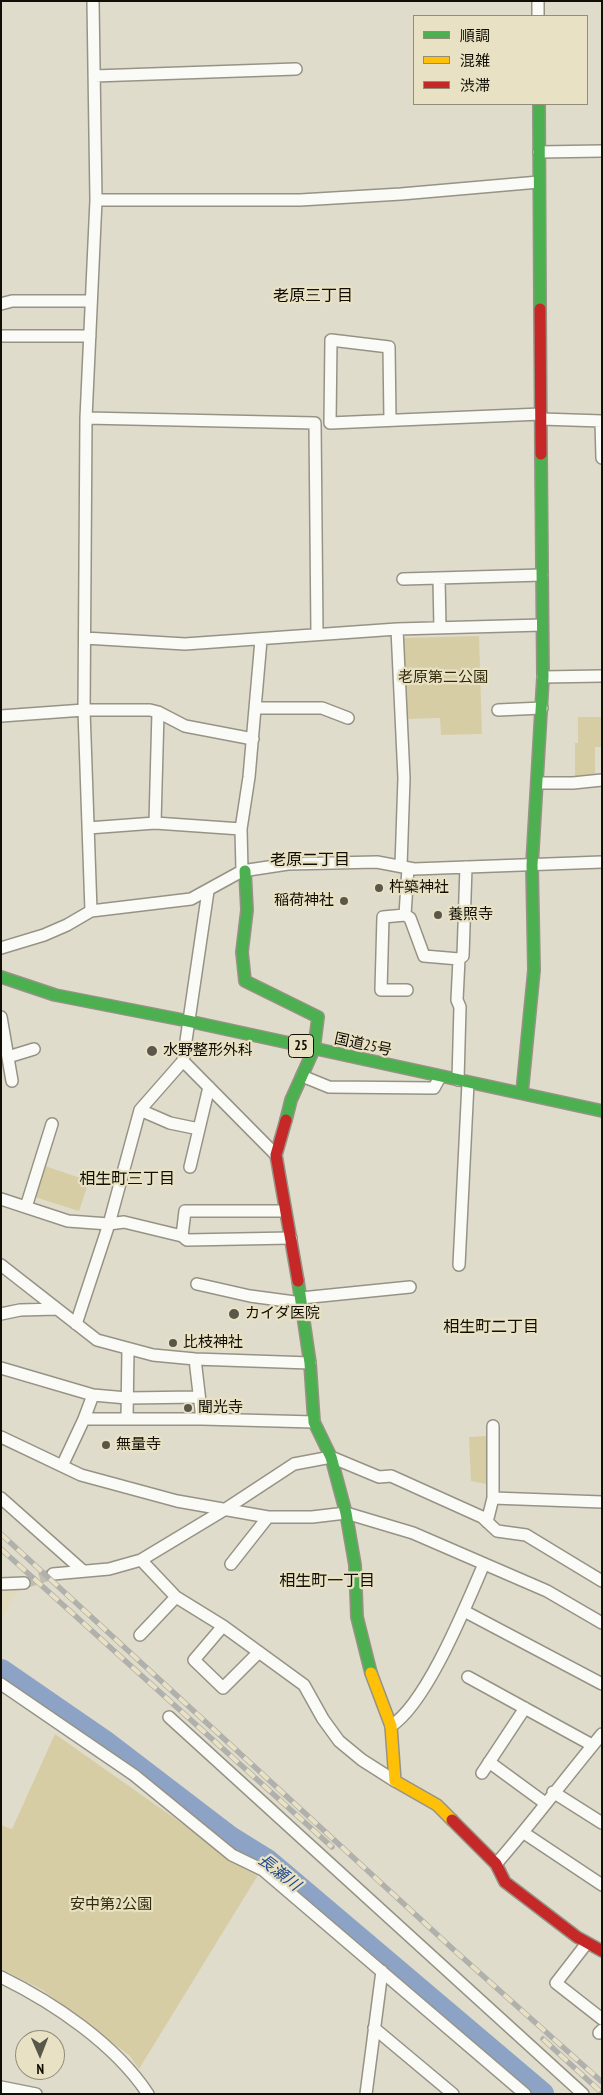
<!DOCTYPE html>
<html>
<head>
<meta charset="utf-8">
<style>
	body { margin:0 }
	#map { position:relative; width:603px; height:2095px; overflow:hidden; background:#e0dccb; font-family:"PT Sans Narrow","Noto Sans JP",sans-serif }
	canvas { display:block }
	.frame { position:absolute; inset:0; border:2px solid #110e05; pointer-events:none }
	.legend { position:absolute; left:413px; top:15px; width:175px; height:90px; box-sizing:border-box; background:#e8e1c3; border:1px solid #928d77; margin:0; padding:6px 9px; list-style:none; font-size:15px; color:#110e05 }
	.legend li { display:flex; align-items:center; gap:10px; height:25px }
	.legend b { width:25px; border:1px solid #928d77 }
	.north { position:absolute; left:15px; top:2030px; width:50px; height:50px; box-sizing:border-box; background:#e8e1c3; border:1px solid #928d77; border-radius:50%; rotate:179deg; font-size:14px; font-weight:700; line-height:20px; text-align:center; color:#110e05 }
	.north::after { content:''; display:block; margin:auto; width:18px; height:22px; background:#59564a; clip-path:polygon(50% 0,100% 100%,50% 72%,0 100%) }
</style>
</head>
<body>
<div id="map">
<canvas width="603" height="2095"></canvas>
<div class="frame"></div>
<ul class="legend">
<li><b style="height:6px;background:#4caf50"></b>順調</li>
<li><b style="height:6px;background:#ffc107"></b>混雑</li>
<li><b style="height:6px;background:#c62828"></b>渋滞</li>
</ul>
<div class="north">N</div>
</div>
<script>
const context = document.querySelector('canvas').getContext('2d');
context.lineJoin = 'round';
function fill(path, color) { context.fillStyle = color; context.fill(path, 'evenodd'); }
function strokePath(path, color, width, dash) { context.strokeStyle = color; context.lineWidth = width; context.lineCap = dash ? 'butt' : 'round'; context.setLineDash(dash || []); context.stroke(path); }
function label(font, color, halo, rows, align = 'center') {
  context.font = font + ' "PT Sans Narrow","Noto Sans JP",sans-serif'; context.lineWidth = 4.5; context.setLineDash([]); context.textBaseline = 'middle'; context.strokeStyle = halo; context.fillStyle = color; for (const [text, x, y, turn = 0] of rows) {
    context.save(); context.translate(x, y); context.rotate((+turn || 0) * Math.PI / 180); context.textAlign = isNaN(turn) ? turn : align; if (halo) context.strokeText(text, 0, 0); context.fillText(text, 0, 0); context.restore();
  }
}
fill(new Path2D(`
	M 1,1589 L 19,1590 L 1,1620 Z`), '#e1dabe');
fill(new Path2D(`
	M 479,636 L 482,734 L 441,735 L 440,718 L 406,719 L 404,638 Z
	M 578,717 L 602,717 L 602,747 L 595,747 L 595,778 L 575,778 L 575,743 L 578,743 Z
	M 45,1166 L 89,1181 L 79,1211 L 35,1197 Z
	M 487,1436 L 486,1484 L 471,1481 L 469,1437 Z
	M 55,1734 L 241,1865 L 258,1875 L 139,2069 L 130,2056 L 41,1989 L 1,1969 L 1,1825 L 12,1829 Z`), '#d6cda4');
strokePath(new Path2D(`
	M 1,1671 L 107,1744 L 230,1838 L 267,1861 L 542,2094`), '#8da3c5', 24);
strokePath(new Path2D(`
	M 24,1583 L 53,1574`), '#c1bdad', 11, [11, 5.5]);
const street = new Path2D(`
	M 538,1 L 538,16
	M 94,76 L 296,69
	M 539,152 L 602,151
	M 96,200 L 300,200 L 401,194 L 539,182
	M 1,304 L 12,301 L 91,301
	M 1,336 L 90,336
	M 86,418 L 315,423 L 317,634
	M 541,419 L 602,421
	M 390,420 L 389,347 L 331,340 L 330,423 C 353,422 376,421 399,420 L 541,414
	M 601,421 L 602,458
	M 439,578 L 440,628
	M 403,579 L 542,575
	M 397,629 L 404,778 L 401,866
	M 85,638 L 185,644 L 397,629 L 542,625
	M 543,677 L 602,676
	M 256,708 L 322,708 L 348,718
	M 498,710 L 542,708
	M 1,716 L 84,710 L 150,710 L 158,712 L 185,726 L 253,739
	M 538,783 L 573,783 L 602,780
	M 155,823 L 158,712
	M 88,828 L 155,823 L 241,829
	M 242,871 L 241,829 L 249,777 L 261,640
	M 91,911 L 84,710 L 86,418 L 96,200 L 93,1
	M 405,915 L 408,868
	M 1,948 L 44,935 L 67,925 L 91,911 L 191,899 L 242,871 L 288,864 L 377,862 L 414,869 L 602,862
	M 459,959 L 463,956 L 466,867
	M 407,990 L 381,990 L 383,917 L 405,915 L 410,918 L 424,956 L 459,959 L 457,1000 L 460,1007 L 458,1080
	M 1,1017 L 12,1081
	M 8,1057 L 34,1049
	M 183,1061 L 276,1155
	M 302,1076 L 329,1087 L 434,1088 L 440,1077
	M 140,1110 L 170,1123 L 199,1129
	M 190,1167 L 209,1087
	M 1,1199 L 68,1221 L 109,1224 L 124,1222 L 182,1236 L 187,1240 L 291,1238
	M 26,1207 L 52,1124
	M 182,1236 L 185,1211 L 284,1211
	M 1,1265 L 97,1340 L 153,1355 L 195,1359 L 310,1363
	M 459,1265 L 468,1083
	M 197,1284 L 250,1296 L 302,1303
	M 301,1298 L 410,1287
	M 1,1314 L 20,1310 L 57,1309
	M 76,1324 L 109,1224 L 140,1110 L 183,1061 L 208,891
	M 195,1359 L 202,1419 L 314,1422
	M 1,1368 L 93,1395 L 127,1398 L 199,1397
	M 84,1419 L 93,1395
	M 127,1419 L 128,1349
	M 493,1426 L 493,1498 L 602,1502
	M 1,1437 L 81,1475 L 177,1501 L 268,1517 L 312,1517 L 346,1513 L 413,1533 L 547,1591 L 602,1623
	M 62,1466 L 84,1419 L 202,1419
	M 1,1498 L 82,1570
	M 487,1522 L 493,1498
	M 141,1560 L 176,1597 L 223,1626 L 304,1685 L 323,1719 L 339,1741 L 362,1760 L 395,1781
	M 231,1564 L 268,1517
	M 53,1574 L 109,1569 L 141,1560 L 224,1510 L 294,1464 L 331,1457 L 379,1477 L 391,1476 L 482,1517 L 497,1531 L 526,1535 L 602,1581
	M 1,1584 L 24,1583
	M 464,1611 L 602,1684
	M 223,1626 L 194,1660 L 223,1688 L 259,1652
	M 140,1635 L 176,1597
	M 468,1677 L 592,1745
	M 1,1684 L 134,1775 L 232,1855 L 263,1870 L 525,2094
	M 169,1717 L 583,2094
	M 391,1726 C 427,1703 466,1605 484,1564
	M 489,1762 L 545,1803
	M 482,1773 L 525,1708
	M 553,1792 L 602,1823
	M 524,1833 L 602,1885
	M 496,1864 C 533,1822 566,1777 602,1734
	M 587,1943 L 556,1983 L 602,2019
	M 1,1977 C 54,2003 115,2044 148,2094
	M 374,2028 L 453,2094
	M 599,2033 L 602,2030
	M 1,2087 L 36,2094
	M 366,2094 L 382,1971`);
const fast = new Path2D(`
	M 539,104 L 540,309
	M 245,871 L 247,910 L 242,952 L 245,981 L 318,1017 L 314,1049 L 291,1100 L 286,1120
	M 1,977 L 55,995 L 188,1021 L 602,1111
	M 522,1093 L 534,970 L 532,865 L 543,677 L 541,454
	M 298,1281 L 310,1363 L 314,1422 L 331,1457 L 346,1513 L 355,1565 L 357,1617 L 371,1673`);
const slow = new Path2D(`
	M 371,1673 L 391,1726 L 395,1781 L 437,1805 L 452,1820`);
const jam = new Path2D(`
	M 540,309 L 541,454
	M 286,1120 L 276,1155 L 298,1281
	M 452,1820 L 496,1864 L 505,1882 L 577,1937 L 602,1951`);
strokePath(street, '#969386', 14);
strokePath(fast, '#969386', 14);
strokePath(slow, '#969386', 14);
strokePath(jam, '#969386', 14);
strokePath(street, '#fafaf7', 11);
strokePath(fast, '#4caf50', 11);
strokePath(slow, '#ffc107', 11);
strokePath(jam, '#c62828', 11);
const rail = new Path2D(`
	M 1,1534 L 454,1950 L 602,2082
	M 1,1549 L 332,1847
	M 543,2039 L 602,2093`);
strokePath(rail, '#b0b0ac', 5.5);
strokePath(rail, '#e8e1c3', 4, [11]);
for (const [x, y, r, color] of [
	[379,888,5,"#59564a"],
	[344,901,5,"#59564a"],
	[438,915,5,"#59564a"],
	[152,1051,6,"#59564a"],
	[234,1314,6,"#59564a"],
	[173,1343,5,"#59564a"],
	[188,1408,5,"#59564a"],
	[106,1445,5,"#59564a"]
]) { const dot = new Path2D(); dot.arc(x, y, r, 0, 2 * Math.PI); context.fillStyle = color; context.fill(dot); strokePath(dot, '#e8e1c3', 2); }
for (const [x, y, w] of [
	[301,1046,25]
]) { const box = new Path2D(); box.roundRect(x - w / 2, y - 11.5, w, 23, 4); context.fillStyle = '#e8e1c3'; context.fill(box); strokePath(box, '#110e05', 1); }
label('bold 14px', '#110e05', null, [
	["25",301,1046]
]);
label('15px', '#332c0c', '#e8e1c3', [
	["老原第二公園",443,678],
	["安中第2公園",111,1905]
]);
label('15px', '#110e05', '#e8e1c3', [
	["杵築神社",389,888],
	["稲荷神社",334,901,"right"],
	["養照寺",448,915],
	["水野整形外科",163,1051],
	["カイダ医院",245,1314],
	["比枝神社",183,1343],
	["聞光寺",198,1408],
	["無量寺",116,1445]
], 'left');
label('15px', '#110e05', '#e8e1c3', [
	["国道25号",363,1045,12]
]);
label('16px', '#110e05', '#e8e1c3', [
	["老原三丁目",313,296],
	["老原二丁目",310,860],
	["相生町三丁目",127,1179],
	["相生町二丁目",491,1327],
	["相生町一丁目",327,1581]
]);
label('italic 16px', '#1e488b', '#e8e1c3', [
	["長瀬川",279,1873,38]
]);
</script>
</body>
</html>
